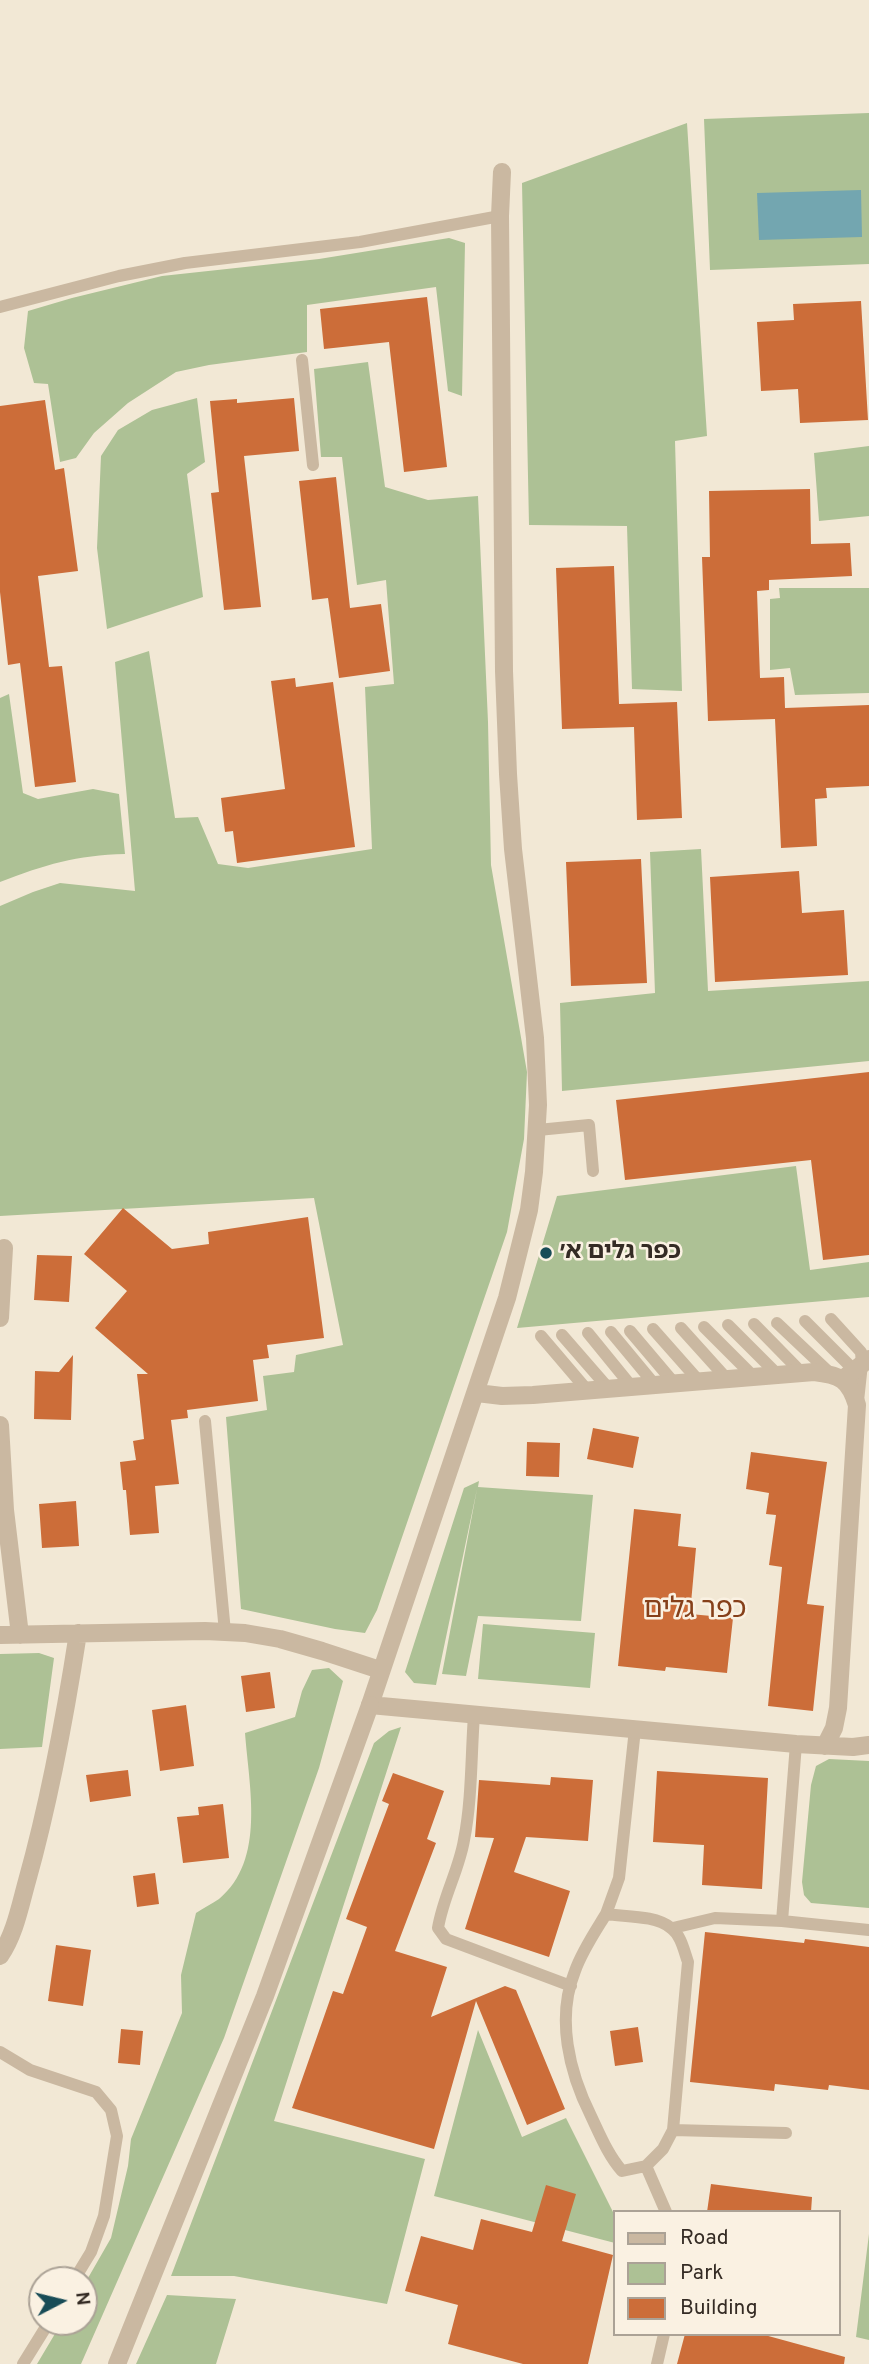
<!DOCTYPE html>
<html>
<head>
<meta charset="utf-8">
<style>
	body { margin:0 }
	#map { position:relative; width:869px; height:2364px; overflow:hidden; background:#f2e8d5; font-family:Overpass,sans-serif }
	canvas { display:block }
	.legend { position:absolute; left:613px; top:2210px; width:228px; height:126px; box-sizing:border-box; background:#faf1e2; border:2px solid #aba296; margin:0; padding:9px 12px; list-style:none; font-size:21px; color:#342b24 }
	.legend li { display:flex; align-items:center; gap:14px; height:35px }
	.legend b { width:35px; border:2px solid #aba296 }
	.north { position:absolute; left:28px; top:2266px; width:70px; height:70px; box-sizing:border-box; background:#faf1e2; border:2px solid #aba296; border-radius:50%; rotate:83deg; font-size:19px; font-weight:700; line-height:28px; text-align:center; color:#342b24 }
	.north::after { content:''; display:block; margin:auto; width:24px; height:32px; background:#184c57; clip-path:polygon(50% 0,100% 100%,50% 72%,0 100%) }
</style>
</head>
<body>
<div id="map">
<canvas width="869" height="2364"></canvas>
<ul class="legend">
<li><b style="height:9px;background:#cab8a1"></b>Road</li>
<li><b style="height:19px;background:#adc195"></b>Park</li>
<li><b style="height:19px;background:#cc6d39"></b>Building</li>
</ul>
<div class="north">N</div>
</div>
<script>
const context = document.querySelector('canvas').getContext('2d');
context.lineJoin = 'round';
function fill(path, color) { context.fillStyle = color; context.fill(path, 'evenodd'); }
function strokePath(path, color, width, dash) { context.strokeStyle = color; context.lineWidth = width; context.lineCap = dash ? 'butt' : 'round'; context.setLineDash(dash || []); context.stroke(path); }
function label(font, color, halo, rows, align = 'center') {
  context.font = font + ' Overpass,"Noto Sans Hebrew",sans-serif'; context.lineWidth = 5; context.setLineDash([]); context.textBaseline = 'middle'; context.strokeStyle = halo; context.fillStyle = color; for (const [text, x, y, turn = 0] of rows) {
    context.save(); context.translate(x, y); context.rotate((+turn || 0) * Math.PI / 180); context.textAlign = isNaN(turn) ? turn : align; if (halo) context.strokeText(text, 0, 0); context.fillText(text, 0, 0); context.restore();
  }
}
fill(new Path2D(`
	M 869,113 L 869,264 L 710,270 L 704,119 Z
	M 687,123 L 707,436 L 675,441 L 682,691 L 632,689 L 627,526 L 529,525 L 522,183 Z
	M 449,238 L 465,243 L 462,396 L 448,391 L 436,287 L 307,305 L 307,352 L 209,365 L 176,372 L 128,403 L 94,433 L 76,458 L 60,462 L 48,384 L 34,383 L 24,348 L 28,311 L 72,298 L 162,276 L 319,259 Z
	M 368,362 L 385,487 L 428,500 L 478,496 L 488,722 L 491,865 L 527,1072 L 524,1139 L 507,1232 L 377,1610 L 365,1633 L 335,1629 L 241,1609 L 226,1417 L 267,1410 L 263,1376 L 294,1372 L 296,1355 L 343,1345 L 314,1198 L 0,1216 L 0,906 L 33,892 L 60,883 L 135,891 L 115,662 L 149,651 L 175,818 L 198,817 L 218,864 L 248,868 L 372,849 L 365,687 L 394,684 L 386,580 L 357,585 L 342,457 L 321,457 L 314,369 Z
	M 197,398 L 205,462 L 187,474 L 203,597 L 107,629 L 97,548 L 101,456 L 118,430 L 152,410 Z
	M 869,446 L 869,516 L 819,521 L 814,453 Z
	M 779,588 L 869,588 L 869,693 L 795,695 L 790,668 L 770,670 L 770,599 L 780,598 Z
	M 9,694 L 23,793 L 38,799 L 93,789 L 119,794 L 125,854 C 77,855 44,865 0,882 L 0,698 Z
	M 701,849 L 708,991 L 869,981 L 869,1061 L 562,1091 L 560,1003 L 655,993 L 650,852 Z
	M 796,1166 L 810,1270 L 869,1262 L 869,1297 L 517,1328 L 557,1196 Z
	M 479,1481 L 478,1487 L 593,1495 L 581,1621 L 478,1616 L 466,1676 L 442,1674 L 477,1489 L 436,1685 L 414,1683 L 405,1672 L 464,1488 Z
	M 483,1624 L 595,1633 L 590,1688 L 478,1679 Z
	M 39,1653 L 54,1658 L 42,1747 L 0,1749 L 0,1654 Z
	M 329,1668 L 343,1681 L 319,1768 L 224,2038 L 81,2364 L 37,2364 L 62,2322 L 84,2322 L 84,2285 L 111,2238 L 128,2166 L 131,2139 L 182,2013 L 181,1975 L 196,1913 C 203,1908 212,1904 219,1899 C 266,1860 249,1787 245,1733 L 295,1717 L 302,1691 L 312,1670 Z
	M 401,1727 L 274,2121 L 425,2159 L 387,2304 L 234,2276 L 171,2276 L 374,1743 L 389,1731 Z
	M 829,1759 L 869,1761 L 869,1908 L 811,1903 L 804,1895 L 802,1882 L 811,1785 L 816,1766 Z
	M 478,2030 L 522,2137 L 566,2118 L 615,2216 L 615,2243 L 434,2196 Z
	M 869,2234 L 869,2340 L 856,2337 Z
	M 167,2295 L 236,2299 L 216,2364 L 136,2364 Z`), '#adc195');
fill(new Path2D(`
	M 861,190 L 862,237 L 759,240 L 757,193 Z`), '#73a6b0');
fill(new Path2D(`
	M 427,297 L 447,467 L 404,472 L 389,342 L 324,349 L 320,309 Z
	M 861,301 L 868,420 L 800,423 L 798,389 L 761,391 L 757,322 L 794,320 L 793,304 Z
	M 294,398 L 299,451 L 244,456 L 261,607 L 224,610 L 211,493 L 219,492 L 210,401 L 237,399 L 237,403 Z
	M 45,400 L 55,470 L 64,468 L 78,571 L 38,576 L 49,667 L 62,666 L 76,782 L 35,787 L 20,663 L 8,665 L 0,592 L 0,406 Z
	M 336,477 L 350,608 L 381,604 L 390,671 L 339,678 L 328,598 L 312,600 L 299,481 Z
	M 810,489 L 811,544 L 850,543 L 852,576 L 769,580 L 769,590 L 757,591 L 760,678 L 784,677 L 785,708 L 869,705 L 869,786 L 826,788 L 827,798 L 815,799 L 817,846 L 781,848 L 775,719 L 708,721 L 702,557 L 710,557 L 709,491 Z
	M 614,566 L 619,704 L 677,702 L 682,818 L 637,820 L 634,727 L 562,729 L 556,568 Z
	M 295,678 L 296,687 L 333,682 L 355,847 L 237,863 L 233,831 L 225,832 L 221,798 L 285,789 L 271,681 Z
	M 641,859 L 647,983 L 571,986 L 566,862 Z
	M 799,871 L 802,913 L 844,910 L 848,975 L 715,982 L 710,877 Z
	M 869,1072 L 869,1255 L 823,1260 L 811,1160 L 625,1180 L 616,1100 Z
	M 123,1208 L 172,1249 L 209,1244 L 208,1232 L 308,1217 L 324,1338 L 267,1345 L 269,1358 L 253,1360 L 258,1401 L 187,1410 L 188,1418 L 171,1420 L 179,1484 L 155,1486 L 159,1533 L 130,1535 L 126,1490 L 123,1490 L 120,1462 L 136,1460 L 133,1441 L 144,1439 L 137,1374 L 148,1374 L 95,1328 L 127,1291 L 84,1254 Z
	M 37,1255 L 72,1256 L 69,1302 L 34,1300 Z
	M 73,1355 L 71,1420 L 34,1419 L 35,1371 L 59,1372 Z
	M 593,1428 L 639,1437 L 633,1468 L 587,1459 Z
	M 527,1442 L 560,1443 L 559,1477 L 526,1476 Z
	M 751,1452 L 827,1462 L 807,1604 L 824,1606 L 813,1711 L 768,1706 L 782,1567 L 769,1565 L 776,1515 L 766,1514 L 769,1493 L 746,1489 Z
	M 76,1501 L 79,1546 L 42,1548 L 39,1504 Z
	M 634,1509 L 681,1514 L 678,1546 L 696,1548 L 690,1614 L 733,1618 L 727,1673 L 666,1667 L 665,1671 L 618,1666 Z
	M 270,1672 L 275,1708 L 246,1712 L 241,1676 Z
	M 186,1705 L 194,1766 L 160,1771 L 152,1710 Z
	M 128,1770 L 131,1796 L 90,1802 L 86,1775 Z
	M 657,1771 L 768,1778 L 762,1889 L 702,1885 L 704,1845 L 653,1842 Z
	M 393,1773 L 444,1791 L 427,1839 L 436,1843 L 395,1951 L 447,1967 L 431,2017 L 505,1986 L 516,1990 L 565,2109 L 527,2125 L 476,2001 L 434,2149 L 292,2108 L 333,1991 L 343,1994 L 367,1927 L 346,1919 L 389,1804 L 382,1801 Z
	M 551,1777 L 593,1780 L 588,1841 L 526,1837 L 514,1872 L 570,1891 L 549,1957 L 465,1929 L 494,1838 L 475,1837 L 479,1780 L 550,1785 Z
	M 223,1804 L 229,1858 L 183,1863 L 177,1817 L 199,1815 L 198,1807 Z
	M 155,1873 L 159,1904 L 137,1907 L 133,1876 Z
	M 705,1932 L 804,1943 L 805,1939 L 869,1947 L 869,2090 L 829,2085 L 828,2090 L 775,2084 L 774,2091 L 690,2082 Z
	M 56,1945 L 91,1950 L 83,2006 L 48,2001 Z
	M 638,2027 L 643,2062 L 615,2066 L 610,2031 Z
	M 121,2029 L 143,2031 L 140,2065 L 118,2063 Z
	M 711,2184 L 812,2197 L 811,2212 L 707,2212 Z
	M 546,2185 L 576,2194 L 562,2241 L 613,2255 L 588,2364 L 523,2364 L 448,2344 L 458,2305 L 405,2291 L 421,2236 L 473,2250 L 481,2219 L 532,2232 Z
	M 685,2334 L 761,2334 L 845,2357 L 844,2364 L 677,2364 Z`), '#cc6d39');
strokePath(new Path2D(`
	M 0,307 L 119,276 L 185,263 L 360,242 L 500,216
	M 302,360 L 313,465
	M 538,1130 L 589,1125 L 593,1171
	M 831,1319 L 861,1352 L 862,1364 L 858,1401
	M 805,1321 L 854,1370
	M 777,1323 L 831,1374
	M 754,1324 L 802,1373
	M 728,1325 L 778,1375
	M 704,1327 L 754,1377
	M 681,1328 L 727,1379
	M 653,1329 L 699,1381
	M 630,1331 L 674,1383
	M 611,1332 L 655,1385
	M 588,1333 L 632,1387
	M 562,1335 L 609,1389
	M 541,1336 L 587,1390
	M 205,1421 L 225,1632
	M 474,1715 C 471,1755 472,1800 464,1840 C 459,1870 443,1897 438,1928 L 446,1939 L 571,1986
	M 606,1914 C 626,1917 655,1915 671,1928 C 681,1935 684,1951 688,1962 L 673,2130 L 663,2149 L 646,2166 L 622,2171 C 608,2155 600,2135 591,2116 C 569,2072 556,2018 575,1971 C 582,1951 595,1932 606,1914 Z
	M 606,1914 L 619,1878 L 635,1729
	M 782,1921 L 796,1744
	M 673,1928 L 715,1918 L 782,1921 L 869,1930
	M 0,2052 L 30,2070 L 96,2092 L 111,2110 L 117,2136 L 104,2216 L 91,2252 L 74,2280
	M 673,2130 L 786,2133
	M 646,2166 L 666,2212
	M 23,2364 L 49,2322
	M 657,2364 L 664,2334`), '#cab8a1', 12);
strokePath(new Path2D(`
	M 502,172 L 500,216 L 504,671 L 508,774 L 513,849 L 535,1038 L 538,1105 L 534,1172 L 529,1210 L 507,1298 L 370,1705 L 796,1744 L 853,1747 L 869,1745
	M 0,1318 L 4,1248
	M 843,1379 L 869,1359
	M 477,1393 L 502,1396 L 533,1395 L 814,1372 C 840,1375 849,1379 857,1405 L 838,1708 L 834,1728 L 825,1746
	M 0,1425 L 5,1510 L 20,1635
	M 0,1635 L 205,1631 L 245,1633 L 280,1639 L 322,1651 L 380,1670
	M 0,1956 C 15,1934 20,1906 27,1881 C 50,1799 65,1717 78,1633`), '#cab8a1', 18);
strokePath(new Path2D(`
	M 117,2364 L 265,1996 L 370,1705`), '#cab8a1', 18);
for (const [x, y, r, color] of [
	[546,1253,7,"#184c57"]
]) { const dot = new Path2D(); dot.arc(x, y, r, 0, 2 * Math.PI); context.fillStyle = color; context.fill(dot); strokePath(dot, '#faf1e2', 2.5); }
label('bold 24px', '#342b24', '#faf1e2', [
	["כפר גלים א׳",560,1253]
], 'left');
label('28px', '#86401a', '#faf1e2', [
	["כפר גלים",695,1611]
]);
</script>
</body>
</html>
